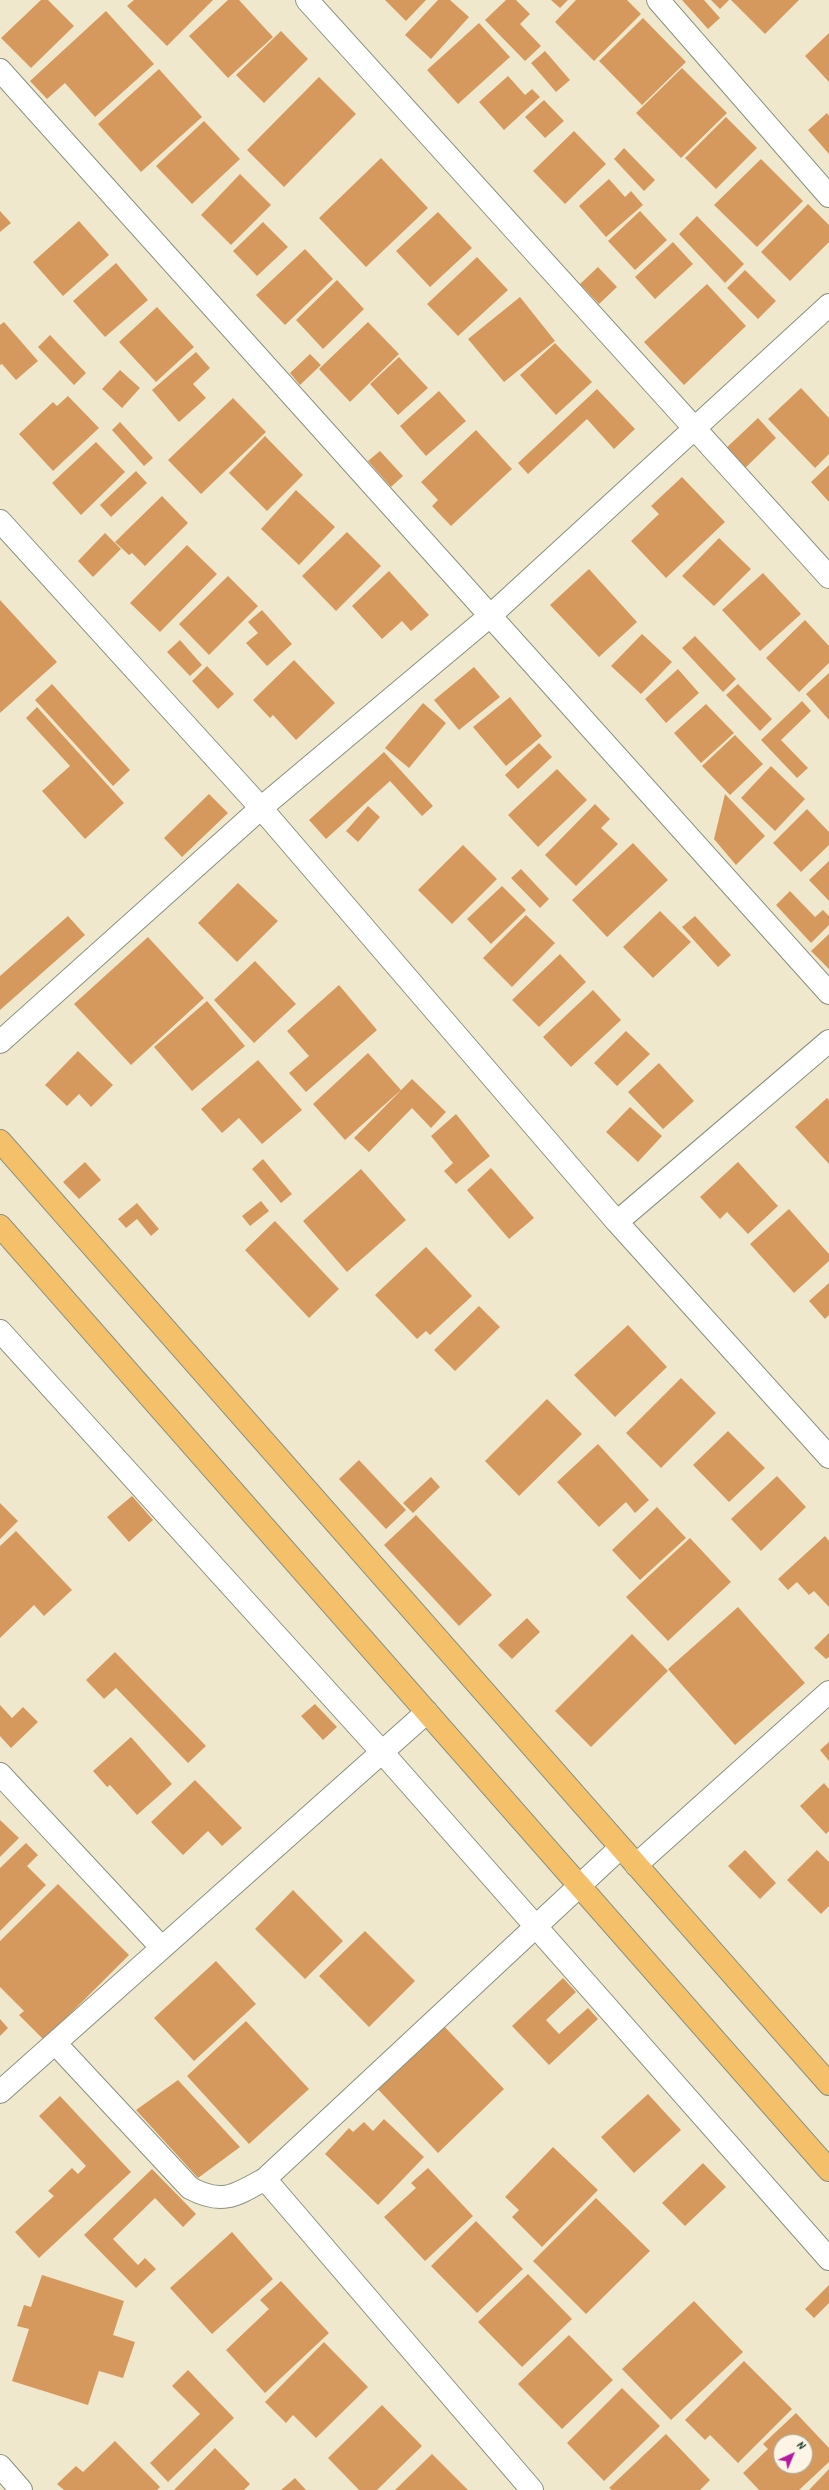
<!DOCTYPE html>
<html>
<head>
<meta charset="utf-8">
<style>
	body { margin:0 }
	#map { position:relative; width:829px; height:2490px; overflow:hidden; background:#f0e8cc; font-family:Kalam,sans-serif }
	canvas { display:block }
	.north { position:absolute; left:773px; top:2434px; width:40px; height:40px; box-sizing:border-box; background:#fcf5e5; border:1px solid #a4ab9e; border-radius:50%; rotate:44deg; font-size:11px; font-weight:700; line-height:16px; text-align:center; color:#1f3d34 }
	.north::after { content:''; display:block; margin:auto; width:14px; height:18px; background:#b5179e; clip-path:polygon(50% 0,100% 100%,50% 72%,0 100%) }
</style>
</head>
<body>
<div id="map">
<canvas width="829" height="2490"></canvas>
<div class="north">N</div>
</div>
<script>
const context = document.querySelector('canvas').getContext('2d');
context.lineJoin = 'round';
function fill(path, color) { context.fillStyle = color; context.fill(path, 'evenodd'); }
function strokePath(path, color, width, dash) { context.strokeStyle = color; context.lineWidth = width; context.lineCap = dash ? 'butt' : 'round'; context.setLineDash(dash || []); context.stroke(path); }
fill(new Path2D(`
	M 41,0 L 48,0 L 74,26 L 31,68 L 1,38 Z
	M 134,0 L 213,0 L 167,46 L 127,6 Z
	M 228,0 L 239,0 L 273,37 L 228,78 L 189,36 Z
	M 385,0 L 426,0 L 406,21 Z
	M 438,0 L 450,0 L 469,17 L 431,59 L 405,35 Z
	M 506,0 L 516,0 L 530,14 L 520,24 L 541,46 L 525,61 L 485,20 Z
	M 551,0 L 568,0 L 560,8 Z
	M 576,0 L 627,0 L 641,14 L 594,61 L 555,22 Z
	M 682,0 L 704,0 L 720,18 L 708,29 Z
	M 711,0 L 729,0 L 720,9 Z
	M 731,0 L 799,0 L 765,34 Z
	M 106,11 L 154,64 L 95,117 L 65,83 L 47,99 L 30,81 Z
	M 643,18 L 686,62 L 642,105 L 599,61 Z
	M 479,23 L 510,57 L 458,104 L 427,70 Z
	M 281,31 L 308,59 L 264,103 L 236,75 Z
	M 829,33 L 829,82 L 805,56 Z
	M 545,51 L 570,80 L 556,92 L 531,63 Z
	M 682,68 L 727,113 L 681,158 L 636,113 Z
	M 159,69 L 202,117 L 141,172 L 98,124 Z
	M 508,76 L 525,95 L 532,89 L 540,97 L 504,130 L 479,102 Z
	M 319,77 L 356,114 L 284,187 L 247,150 Z
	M 544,100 L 564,121 L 545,138 L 525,117 Z
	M 827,113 L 829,116 L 829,154 L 808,130 Z
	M 726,117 L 757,148 L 716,189 L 685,158 Z
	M 204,121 L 240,159 L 192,204 L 156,166 Z
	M 574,131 L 606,164 L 565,204 L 533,171 Z
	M 624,148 L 655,180 L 644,191 L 614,159 Z
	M 381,158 L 428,208 L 366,267 L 319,218 Z
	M 761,159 L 803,201 L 757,247 L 714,205 Z
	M 240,174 L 271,205 L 231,245 L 201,215 Z
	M 609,179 L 625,197 L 631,191 L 643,205 L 606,237 L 579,206 Z
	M 808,204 L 829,225 L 829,242 L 790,281 L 761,252 Z
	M 0,211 L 11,223 L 0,232 Z
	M 640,211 L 667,240 L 635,270 L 608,241 Z
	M 438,212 L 472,248 L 430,287 L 396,251 Z
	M 697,216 L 744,264 L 725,283 L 679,234 Z
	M 79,221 L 109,255 L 63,296 L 33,262 Z
	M 263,222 L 288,247 L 257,276 L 233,251 Z
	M 673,242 L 693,264 L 655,299 L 635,277 Z
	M 305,249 L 333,279 L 285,325 L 256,295 Z
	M 477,257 L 508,290 L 458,336 L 427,304 Z
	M 116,263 L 148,300 L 105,337 L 73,301 Z
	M 598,267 L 617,287 L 599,304 L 580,284 Z
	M 745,270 L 776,301 L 758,319 L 727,288 Z
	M 337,280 L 364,309 L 323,349 L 296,320 Z
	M 707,284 L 746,326 L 684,385 L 644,342 Z
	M 520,297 L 555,341 L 504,382 L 468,339 Z
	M 157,307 L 194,347 L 156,382 L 119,342 Z
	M 4,322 L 38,361 L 16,380 L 2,364 L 0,365 L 0,325 Z
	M 368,322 L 399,354 L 350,402 L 319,369 Z
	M 50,335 L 86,373 L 74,385 L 38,347 Z
	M 555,343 L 592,382 L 556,415 L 520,375 Z
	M 196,352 L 210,368 L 193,384 L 206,398 L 179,422 L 152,390 Z
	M 310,354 L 321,365 L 300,385 L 290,373 Z
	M 399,357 L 428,388 L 398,415 L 370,384 Z
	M 120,370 L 140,388 L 122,408 L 102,389 Z
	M 801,388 L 829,418 L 829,454 L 815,468 L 768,419 Z
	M 597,389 L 635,429 L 614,449 L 587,419 L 528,474 L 518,463 Z
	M 439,391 L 466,421 L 426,456 L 400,426 Z
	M 68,396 L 99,428 L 53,471 L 19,434 L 53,402 L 57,406 Z
	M 233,398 L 266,432 L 201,494 L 168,460 Z
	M 758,418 L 776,438 L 742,471 L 723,451 Z
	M 120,422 L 153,458 L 144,466 L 112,430 Z
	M 476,430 L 512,469 L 451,526 L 432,506 L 438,500 L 421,482 Z
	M 265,436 L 303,475 L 267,511 L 229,473 Z
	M 96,442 L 125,472 L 81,515 L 52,483 Z
	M 380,451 L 403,476 L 391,487 L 368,461 Z
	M 829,465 L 829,502 L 811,482 Z
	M 136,471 L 147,483 L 111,517 L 100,505 Z
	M 682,477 L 725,522 L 666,578 L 631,541 L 659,514 L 651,506 Z
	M 296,490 L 335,527 L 299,565 L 261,529 Z
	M 162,496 L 188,523 L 145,566 L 132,553 L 129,555 L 115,542 Z
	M 347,532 L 381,566 L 336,611 L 302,576 Z
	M 105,533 L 121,549 L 93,577 L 78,561 Z
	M 719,538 L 751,569 L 714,606 L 682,576 Z
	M 187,545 L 217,574 L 160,632 L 130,603 Z
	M 589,569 L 637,622 L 599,657 L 550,605 Z
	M 389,571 L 429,615 L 411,631 L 402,621 L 382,639 L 352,606 Z
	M 763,573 L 801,614 L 760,651 L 722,610 Z
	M 228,576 L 258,606 L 209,655 L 179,624 Z
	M 0,600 L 57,662 L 0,713 Z
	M 262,610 L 292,644 L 267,666 L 246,643 L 258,633 L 248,622 Z
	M 805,620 L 829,646 L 829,663 L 799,692 L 766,658 Z
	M 642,634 L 672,662 L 641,694 L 611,666 Z
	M 695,636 L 736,679 L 723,692 L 682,648 Z
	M 180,640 L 202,665 L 190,676 L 167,652 Z
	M 294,660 L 335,703 L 296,740 L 273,715 L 270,718 L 253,700 Z
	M 207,666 L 234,694 L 218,709 L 192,681 Z
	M 474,667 L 500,697 L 459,730 L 434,700 Z
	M 678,669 L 699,693 L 666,723 L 645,699 Z
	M 829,673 L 829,720 L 806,694 Z
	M 52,684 L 130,770 L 113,786 L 35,700 Z
	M 738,684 L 772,719 L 760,731 L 726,695 Z
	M 510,697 L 542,736 L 506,766 L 473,727 Z
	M 802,701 L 811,711 L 781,740 L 808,768 L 797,778 L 761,740 Z
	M 423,703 L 446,723 L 409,768 L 385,748 Z
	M 706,704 L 734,733 L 701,763 L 674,733 Z
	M 37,707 L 124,803 L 85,839 L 42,791 L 70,766 L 26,718 Z
	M 735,735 L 763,764 L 730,795 L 702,766 Z
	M 539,743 L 552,757 L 518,789 L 505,775 Z
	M 384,752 L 433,806 L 422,816 L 390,781 L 326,839 L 309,820 Z
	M 771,766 L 805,799 L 775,831 L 741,798 Z
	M 557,769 L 587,800 L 538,847 L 508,815 Z
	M 209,794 L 228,813 L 182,857 L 164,838 Z
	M 725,794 L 765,836 L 736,865 L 714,839 Z
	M 595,804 L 610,819 L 601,828 L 618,844 L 576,886 L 545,855 Z
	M 368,806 L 380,817 L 358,842 L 346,831 Z
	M 807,809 L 829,832 L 829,845 L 801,872 L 773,843 Z
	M 633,843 L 668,880 L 607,937 L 572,900 Z
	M 463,845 L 497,879 L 452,924 L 418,890 Z
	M 829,861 L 829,901 L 809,880 Z
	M 521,869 L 549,899 L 540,908 L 511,878 Z
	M 238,883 L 278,921 L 237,962 L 198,923 Z
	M 502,886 L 526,910 L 491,944 L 467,919 Z
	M 790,891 L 815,917 L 823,910 L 829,916 L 829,925 L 811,943 L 776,905 Z
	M 660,911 L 691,942 L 653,978 L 623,947 Z
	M 526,915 L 555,943 L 512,987 L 483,958 Z
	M 68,916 L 85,935 L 0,1010 L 0,976 Z
	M 695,916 L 731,955 L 718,967 L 682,927 Z
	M 829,934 L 829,969 L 811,951 Z
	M 148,937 L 204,998 L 131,1065 L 74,1004 Z
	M 560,954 L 586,982 L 539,1027 L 512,1000 Z
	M 255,961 L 296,1004 L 254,1043 L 214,1000 Z
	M 339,985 L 377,1030 L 306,1092 L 289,1073 L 309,1056 L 287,1031 Z
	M 593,990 L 621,1020 L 571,1067 L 543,1037 Z
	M 207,1001 L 245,1046 L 192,1091 L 154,1047 Z
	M 626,1031 L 650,1054 L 617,1086 L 594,1063 Z
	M 78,1051 L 113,1085 L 91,1107 L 79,1094 L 67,1106 L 45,1085 Z
	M 368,1053 L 401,1090 L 345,1140 L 313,1104 Z
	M 258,1060 L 302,1110 L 262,1144 L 239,1118 L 222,1133 L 201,1109 Z
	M 659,1063 L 694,1101 L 663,1129 L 628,1092 Z
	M 412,1079 L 446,1112 L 431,1128 L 412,1108 L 369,1152 L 354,1138 Z
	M 827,1098 L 829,1100 L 829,1164 L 795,1127 Z
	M 630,1107 L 662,1136 L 638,1162 L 606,1132 Z
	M 456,1114 L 490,1156 L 456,1184 L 444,1171 L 453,1163 L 431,1136 Z
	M 263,1159 L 292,1194 L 281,1203 L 252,1169 Z
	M 85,1162 L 101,1180 L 79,1199 L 63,1182 Z
	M 738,1162 L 778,1206 L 748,1234 L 727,1212 L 720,1219 L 700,1197 Z
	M 491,1168 L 534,1218 L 509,1239 L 467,1190 Z
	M 361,1169 L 406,1220 L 347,1272 L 303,1221 Z
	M 261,1201 L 269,1211 L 250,1226 L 242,1216 Z
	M 137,1203 L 159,1229 L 151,1236 L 137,1219 L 126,1228 L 118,1219 Z
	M 789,1209 L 829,1254 L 829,1261 L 794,1293 L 750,1244 Z
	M 275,1221 L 339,1289 L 309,1318 L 245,1250 Z
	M 426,1247 L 472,1296 L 430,1335 L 426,1331 L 417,1339 L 375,1295 Z
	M 829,1283 L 829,1315 L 825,1319 L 809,1301 Z
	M 479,1306 L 500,1327 L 455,1371 L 434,1350 Z
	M 628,1325 L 667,1367 L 615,1417 L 574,1375 Z
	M 681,1378 L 716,1413 L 661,1468 L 626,1433 Z
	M 547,1399 L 582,1434 L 519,1496 L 485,1461 Z
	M 728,1431 L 765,1468 L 729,1502 L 693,1465 Z
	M 598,1444 L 649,1500 L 635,1513 L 626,1502 L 599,1527 L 557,1482 Z
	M 359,1460 L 406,1510 L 386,1529 L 339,1479 Z
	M 777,1476 L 806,1507 L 761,1551 L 731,1519 Z
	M 431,1477 L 440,1487 L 413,1513 L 403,1503 Z
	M 132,1496 L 153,1520 L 129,1542 L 107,1517 Z
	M 0,1503 L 18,1521 L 0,1539 Z
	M 657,1507 L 686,1538 L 640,1580 L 612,1550 Z
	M 416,1515 L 492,1595 L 459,1626 L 384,1545 Z
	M 16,1531 L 72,1590 L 44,1616 L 34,1605 L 0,1638 L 0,1546 Z
	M 825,1536 L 829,1541 L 829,1607 L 814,1591 L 809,1595 L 797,1582 L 788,1590 L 778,1579 Z
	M 690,1538 L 731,1582 L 668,1641 L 626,1597 Z
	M 738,1607 L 805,1683 L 735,1745 L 668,1669 Z
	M 527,1618 L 540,1632 L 512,1659 L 498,1645 Z
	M 829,1633 L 829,1657 L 826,1659 L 814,1648 Z
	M 632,1634 L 668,1671 L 591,1747 L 555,1711 Z
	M 115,1652 L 206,1746 L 188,1763 L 116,1688 L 104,1699 L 86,1680 Z
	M 315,1704 L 337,1727 L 323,1740 L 301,1716 Z
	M 0,1705 L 12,1718 L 23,1707 L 38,1722 L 11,1748 L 0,1736 Z
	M 131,1737 L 172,1784 L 137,1815 L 110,1785 L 107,1787 L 93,1771 Z
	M 829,1742 L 829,1761 L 820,1750 Z
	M 195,1780 L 242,1828 L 222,1846 L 208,1831 L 183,1855 L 151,1822 Z
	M 824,1783 L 829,1789 L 829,1831 L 826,1834 L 800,1806 Z
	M 0,1820 L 19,1838 L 0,1857 Z
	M 26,1843 L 38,1855 L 27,1866 L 46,1885 L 0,1931 L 0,1868 Z
	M 745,1850 L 776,1883 L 760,1899 L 728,1866 Z
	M 817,1850 L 829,1862 L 829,1906 L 821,1914 L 787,1880 Z
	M 58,1884 L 129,1955 L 44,2040 L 19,2015 L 24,2011 L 0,1987 L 0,1941 Z
	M 293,1890 L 343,1941 L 305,1979 L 255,1929 Z
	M 365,1931 L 415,1981 L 369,2027 L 319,1976 Z
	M 216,1961 L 256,2004 L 194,2061 L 154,2018 Z
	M 563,1978 L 576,1992 L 546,2020 L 559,2034 L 588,2008 L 598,2019 L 549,2065 L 512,2026 Z
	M 0,2019 L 8,2028 L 0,2036 Z
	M 246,2021 L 309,2089 L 249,2144 L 187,2076 Z
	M 440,2022 L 504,2089 L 438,2153 L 374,2085 Z
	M 178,2080 L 240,2147 L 198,2178 L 136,2110 Z
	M 648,2094 L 681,2130 L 634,2173 L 601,2137 Z
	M 60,2096 L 131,2172 L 39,2258 L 15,2232 L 54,2196 L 48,2191 L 72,2168 L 78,2174 L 86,2166 L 39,2116 Z
	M 384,2119 L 424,2157 L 378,2205 L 325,2154 L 349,2128 L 353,2132 L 364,2122 L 373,2131 Z
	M 553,2147 L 598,2190 L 542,2247 L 512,2217 L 519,2210 L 505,2197 Z
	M 703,2163 L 726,2187 L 685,2226 L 662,2203 Z
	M 428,2168 L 473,2216 L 425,2261 L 384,2217 L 416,2188 L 411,2183 Z
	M 152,2169 L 196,2214 L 183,2227 L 155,2198 L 113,2239 L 138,2265 L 145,2258 L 156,2269 L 136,2288 L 84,2235 Z
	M 596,2198 L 650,2251 L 586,2314 L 533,2261 Z
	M 476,2221 L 523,2269 L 477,2313 L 431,2266 Z
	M 232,2232 L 273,2279 L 212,2334 L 170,2288 Z
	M 528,2274 L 572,2319 L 522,2367 L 478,2322 Z
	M 42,2275 L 124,2301 L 113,2335 L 135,2342 L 123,2378 L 99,2371 L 88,2405 L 12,2381 L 29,2329 L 17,2326 L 24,2305 L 31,2307 Z
	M 281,2281 L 329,2333 L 265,2393 L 226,2350 L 269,2309 L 260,2300 Z
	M 829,2285 L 829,2303 L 814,2318 L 805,2309 Z
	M 694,2301 L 743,2352 L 671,2420 L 622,2369 Z
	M 569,2335 L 613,2380 L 562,2429 L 518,2384 Z
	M 324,2342 L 368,2387 L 316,2438 L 293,2415 L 286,2423 L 265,2402 Z
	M 744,2361 L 792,2409 L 738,2463 L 710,2435 L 705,2440 L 685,2420 Z
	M 188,2370 L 234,2418 L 168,2482 L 150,2463 L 200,2414 L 172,2386 Z
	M 622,2388 L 660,2426 L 604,2481 L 567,2443 Z
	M 382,2405 L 422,2446 L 377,2490 L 359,2490 L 328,2458 Z
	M 796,2413 L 829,2448 L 829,2462 L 799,2490 L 759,2490 L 743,2473 L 768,2449 L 763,2444 ZM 781,2442 L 805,2442 L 805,2466 L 781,2466 Z
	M 666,2434 L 710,2480 L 700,2490 L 612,2490 L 609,2488 Z
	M 115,2441 L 160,2487 L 157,2490 L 64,2490 L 57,2484 L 76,2466 L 83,2472 Z
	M 215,2448 L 250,2484 L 244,2490 L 174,2490 Z
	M 432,2454 L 468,2490 L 395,2490 Z
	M 829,2469 L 829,2490 L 809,2490 Z
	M 295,2478 L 306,2490 L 281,2490 Z`), '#d6995d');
const minor = new Path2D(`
	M 307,0 L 829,577
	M 658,0 L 829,196
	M 0,70 L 829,993
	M 0,521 L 261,808 L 617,1222 L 829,1457
	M 0,1042 L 261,808 L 491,615 L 829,305
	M 617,1222 L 829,1041
	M 0,1331 L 382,1752 L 829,2259
	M 0,1774 L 162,1948
	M 636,1865 L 829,1692
	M 55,2043 L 190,2188 C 222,2205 235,2196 265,2179 L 620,1848
	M 0,2092 L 427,1712
	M 265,2179 L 532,2490
	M 0,2466 L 21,2490`);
const major = new Path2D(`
	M 0,1141 L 829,2084
	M 0,1226 L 829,2170`);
strokePath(minor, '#889280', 24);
strokePath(major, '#889280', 24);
strokePath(minor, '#fff', 22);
strokePath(major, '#f4c16a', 22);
</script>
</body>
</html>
